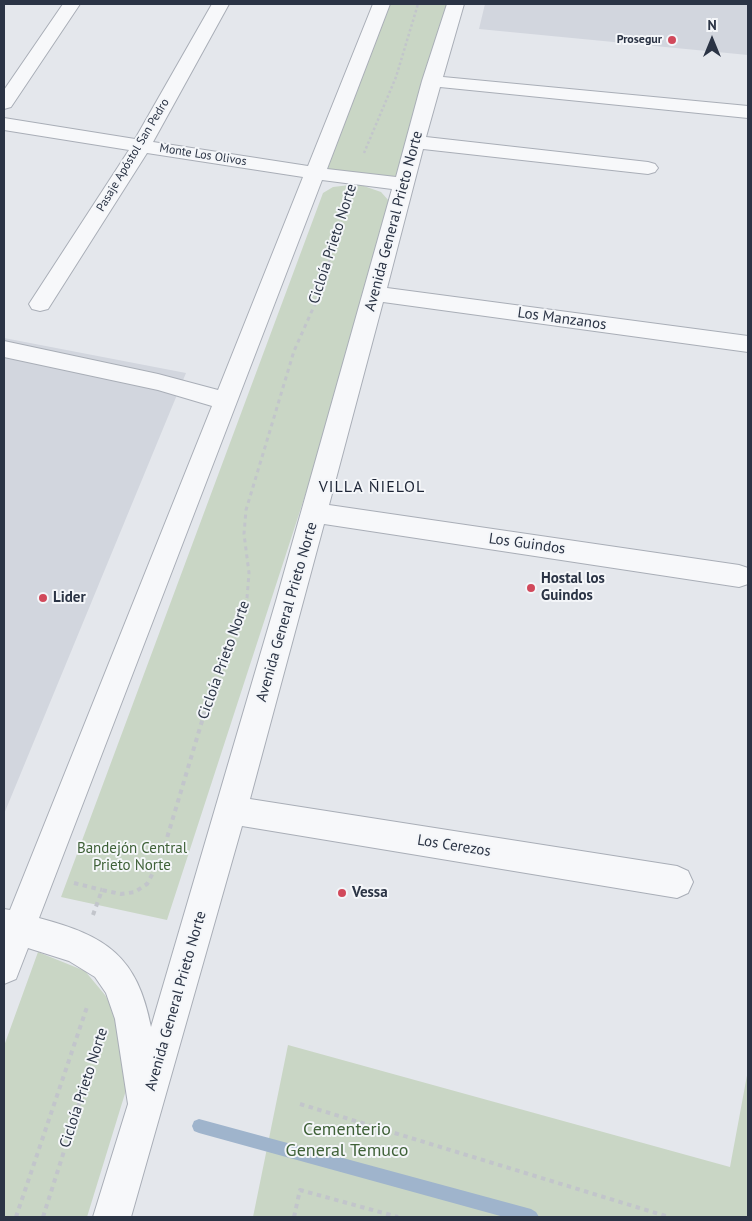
<!DOCTYPE html>
<html>
<head>
<meta charset="utf-8">
<style>
	body { margin:0 }
	#map { position:relative; width:752px; height:1221px; overflow:hidden; background:#e4e7ec; font-family:"PT Sans",sans-serif }
	canvas { display:block }
	.frame { position:absolute; inset:0; border:5px solid #2b3445; pointer-events:none }
	.north { position:absolute; left:687px; top:15px; width:50px; height:50px; -webkit-text-stroke:4px #f4f6f9; paint-order:stroke; rotate:0deg; font-size:14px; font-weight:700; line-height:20px; text-align:center; color:#2b3445 }
	.north::after { content:''; display:block; margin:auto; width:18px; height:22px; background:#2b3445; clip-path:polygon(50% 0,100% 100%,50% 72%,0 100%) }
</style>
</head>
<body>
<div id="map">
<canvas width="752" height="1221"></canvas>
<div class="frame"></div>
<div class="north">N</div>
</div>
<script>
const context = document.querySelector('canvas').getContext('2d');
context.lineJoin = 'round';
function fill(path, color) { context.fillStyle = color; context.fill(path, 'evenodd'); }
function strokePath(path, color, width, dash) { context.strokeStyle = color; context.lineWidth = width; context.lineCap = dash ? 'butt' : 'round'; context.setLineDash(dash || []); context.stroke(path); }
function label(font, color, halo, rows, align = 'center') {
  context.font = font + ' "PT Sans",sans-serif'; context.lineWidth = 4; context.setLineDash([]); context.textBaseline = 'middle'; context.strokeStyle = halo; context.fillStyle = color; for (const [text, x, y, turn = 0] of rows) {
    context.save(); context.translate(x, y); context.rotate((+turn || 0) * Math.PI / 180); context.textAlign = isNaN(turn) ? turn : align; if (halo) context.strokeText(text, 0, 0); context.fillText(text, 0, 0); context.restore();
  }
}
fill(new Path2D(`
	M 485,4 L 748,4 L 748,55 L 479,29 Z
	M 4,338 L 186,373 L 4,814 Z`), '#d2d6de');
fill(new Path2D(`
	M 388,4 L 448,4 L 396,178 L 323,169 Z
	M 358,184 L 381,192 L 390,202 L 313,471 L 167,920 L 61,897 L 323,193 L 333,187 Z
	M 38,952 L 85,971 L 105,995 L 127,1032 L 131,1074 L 87,1217 L 4,1217 L 4,1046 Z
	M 288,1045 L 730,1167 L 748,1070 L 748,1217 L 253,1217 Z`), '#c9d6c5');
fill(new Path2D(`
	M 199,1119 L 531,1209 L 536,1212 L 539,1217 L 504,1217 L 199,1133 L 194,1131 L 192,1126 L 194,1121 Z`), '#9fb4cc');
const minor = new Path2D(`
	M 63,4 L 80,4 L 11,107 L 4,109 L 4,90 Z
	M 212,4 L 229,4 L 153,142 L 308,166 L 373,4 L 390,4 L 327,169 L 396,177 L 422,81 L 447,4 L 464,4 L 443,77 L 748,106 L 748,118 L 440,87 L 426,137 L 648,162 L 655,164 L 658,168 L 655,172 L 648,174 L 423,149 L 387,288 L 748,336 L 748,352 L 383,302 L 329,505 L 739,565 L 748,568 L 748,584 L 739,587 L 324,524 L 250,799 L 677,866 L 688,871 L 693,882 L 688,893 L 677,898 L 242,826 L 131,1217 L 93,1217 L 128,1104 L 115,1019 L 106,993 L 95,977 L 69,961 L 28,948 L 16,979 L 4,984 L 4,909 L 10,910 L 212,406 L 158,390 L 4,357 L 4,341 L 158,374 L 218,390 L 303,177 L 147,153 L 48,309 L 40,311 L 32,309 L 29,304 L 129,150 L 4,130 L 4,118 L 135,139 ZM 322,180 L 392,189 L 276,601 L 151,1027 C 137,956 107,936 39,918 Z`);
strokePath(minor, '#a9aeb7', 2);
strokePath(new Path2D(`
	M 364,153 L 396,77 L 418,4
	M 314,305 C 329,273 333,237 347,204`), '#c2c5cb', 2.5, [2.5, 2.5]);
strokePath(new Path2D(`
	M 208,703 L 216,676 L 247,598 L 249,573 L 244,534 L 246,510 L 294,351 L 315,304`), '#c2c5cb', 3, [4, 4]);
strokePath(new Path2D(`
	M 74,883 L 102,890
	M 93,915 L 102,890 L 121,894 L 135,892 L 147,884 L 161,858 L 208,701
	M 300,1104 L 669,1217
	M 16,1217 L 88,1004
	M 43,1217 L 97,1048
	M 294,1217 L 300,1190 L 398,1217`), '#c2c5cb', 4, [4.5, 4.5]);
fill(minor, '#f7f8fa');
for (const [x, y, r, color] of [
	[672,40,5,"#d1495b"],
	[531,588,5,"#d1495b"],
	[43,598,5,"#d1495b"],
	[342,893,5,"#d1495b"]
]) { const dot = new Path2D(); dot.arc(x, y, r, 0, 2 * Math.PI); context.fillStyle = color; context.fill(dot); strokePath(dot, '#f4f6f9', 2); }
label('bold 12px', '#2b3445', '#f4f6f9', [
	["Prosegur",662,40]
], 'right');
label('12px', '#2b3445', '#f4f6f9', [
	["Pasaje Apóstol San Pedro",133,155,-59],
	["Monte Los Olivos",203,155,9]
]);
label('15px', '#2b3445', '#f4f6f9', [
	["Avenida General Prieto Norte",394,221,-75],
	["Cicloía Prieto Norte",333,244,-72],
	["Los Manzanos",562,319,8],
	["Los Guindos",527,544,8],
	["Avenida General Prieto Norte",287,612,-74],
	["Cicloía Prieto Norte",224,660,-70],
	["Los Cerezos",454,846,9],
	["Avenida General Prieto Norte",176,1001,-74],
	["Cicloía Prieto Norte",84,1088,-72]
]);
label('bold 15px', '#2b3445', '#f4f6f9', [
	["Hostal los",541,579],
	["Guindos",541,596],
	["Lider",53,598],
	["Vessa",352,893]
], 'left');
label('15px', '#3f6138', '#f4f6f9', [
	["Bandejón Central",132,849],
	["Prieto Norte",132,866]
]);
context.letterSpacing = '1px';
label('16px', '#1d2536', '#f4f6f9', [
	["VILLA ÑIELOL",372,487]
]);
context.letterSpacing = '0px';
label('18px', '#3f6138', '#f4f6f9', [
	["Cementerio",347,1130],
	["General Temuco",347,1151]
]);
</script>
</body>
</html>
